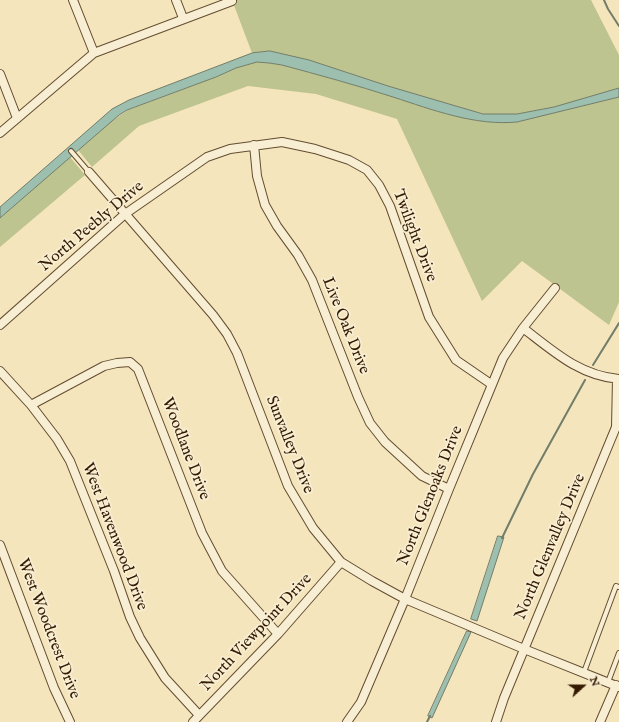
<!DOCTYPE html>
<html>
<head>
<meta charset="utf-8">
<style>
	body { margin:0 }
	#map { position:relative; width:619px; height:722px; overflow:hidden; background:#f4e5bc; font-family:"IM FELL English",serif }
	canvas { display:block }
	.north { position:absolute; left:563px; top:666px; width:40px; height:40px; -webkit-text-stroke:3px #f8eed3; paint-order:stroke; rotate:69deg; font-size:11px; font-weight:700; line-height:16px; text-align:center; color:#331a01 }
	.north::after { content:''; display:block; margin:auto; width:14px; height:18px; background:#331a01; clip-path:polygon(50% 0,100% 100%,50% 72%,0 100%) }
</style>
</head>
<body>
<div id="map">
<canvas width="619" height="722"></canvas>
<div class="north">N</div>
</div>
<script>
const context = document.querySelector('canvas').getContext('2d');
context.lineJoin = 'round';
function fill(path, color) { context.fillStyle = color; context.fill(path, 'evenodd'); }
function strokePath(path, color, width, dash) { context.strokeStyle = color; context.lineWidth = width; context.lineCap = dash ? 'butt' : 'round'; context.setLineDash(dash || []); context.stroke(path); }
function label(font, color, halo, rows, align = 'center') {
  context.font = font + ' "IM FELL English",serif'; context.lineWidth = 3.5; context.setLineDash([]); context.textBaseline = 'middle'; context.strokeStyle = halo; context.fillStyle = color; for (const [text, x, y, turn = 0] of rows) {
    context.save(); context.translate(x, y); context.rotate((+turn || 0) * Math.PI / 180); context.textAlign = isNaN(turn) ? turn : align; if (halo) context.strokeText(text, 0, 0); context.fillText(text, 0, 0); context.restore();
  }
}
fill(new Path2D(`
	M 232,0 L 591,0 L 619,55 L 619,88 L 554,107 L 517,114 L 483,114 L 388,86 L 309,60 L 270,51 L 252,53 Z
	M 257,62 L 269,63 L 282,65 C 319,75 356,85 393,97 C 433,110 475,126 517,122 L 619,97 L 619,302 L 609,325 L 522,261 L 482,301 L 397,119 L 316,94 L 248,86 L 139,126 L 92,167 L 78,150 L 113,120 L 128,110 L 216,77 L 236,68 Z
	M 70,157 L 85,175 L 0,247 L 0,218 Z`), '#bec48f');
const water = new Path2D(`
	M 270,51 L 309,60 L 388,86 L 483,114 L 517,114 L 554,107 L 619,88 L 619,97 L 517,122 C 475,126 433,110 393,97 C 356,85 319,75 282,65 L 269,63 L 257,62 L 236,68 L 216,77 L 127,110 L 119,115 L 0,218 L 0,207 L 112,109 L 129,100 L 252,53 Z
	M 498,536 L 504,537 L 477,621 L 471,619 Z
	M 467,631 L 471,632 L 432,718 L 428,716 Z`);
fill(water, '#9cbfaf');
strokePath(water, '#727d69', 1);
strokePath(new Path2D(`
	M 604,0 L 608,9 L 619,26
	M 593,365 L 619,323
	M 502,538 L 533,474 L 585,380
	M 427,722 L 430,716`), '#727d69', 2);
const service = new Path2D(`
	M 71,151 L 89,172
	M 584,672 L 616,586 L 619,587
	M 608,682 L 619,653`);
const minor = new Path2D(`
	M 73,0 L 94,53
	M 176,0 L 183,18
	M 0,74 L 17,118
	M 0,133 L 94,53 L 232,1
	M 254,145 L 257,176 L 265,205 L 277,226 L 298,255 L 312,280 L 358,397 L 370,423 L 385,442 L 422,476 L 449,489
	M 89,172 L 213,315 L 227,334 L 237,353 L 288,486 L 313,528 L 341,562 L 372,581 L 405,599 L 524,649 L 619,687
	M 0,325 L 125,214 L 207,157 L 230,149 L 282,142 L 315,149 L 349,160 L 367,170 L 379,185 L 390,206 L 429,317 L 456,360 L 491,384
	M 523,328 C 553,351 580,376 619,379
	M 0,371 L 31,405 L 57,439 L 70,461 L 114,571 L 130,617 L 140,638 L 165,678 L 199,715
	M 31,405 L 104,366 L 117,363 L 130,362 L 138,369 L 202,533 L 222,571 L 278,634
	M 0,545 L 54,688 L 70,722
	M 193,722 L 278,634 L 341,562
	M 347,722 L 361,702 L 405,599 L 449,489 L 503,358 L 523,328 L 555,288
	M 496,722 L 504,698 L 616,427 L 617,379
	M 600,722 L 616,685`);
strokePath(service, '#634d30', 6);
strokePath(minor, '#634d30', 10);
strokePath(service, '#f8eed3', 4);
strokePath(minor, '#f8eed3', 8);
label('16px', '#331a01', '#f8eed3', [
	["North Peebly Drive",92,227,-40],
	["Twilight Drive",414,236,69],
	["Live Oak Drive",345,326,68],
	["Sunvalley Drive",289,445,68],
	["Woodlane Drive",185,449,69],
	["North Glenoaks Drive",431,496,-68],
	["West Havenwood Drive",114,537,69],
	["North Glenvalley Drive",551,547,-67],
	["West Woodcrest Drive",48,629,69],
	["North Viewpoint Drive",257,633,-47]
]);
</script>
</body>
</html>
